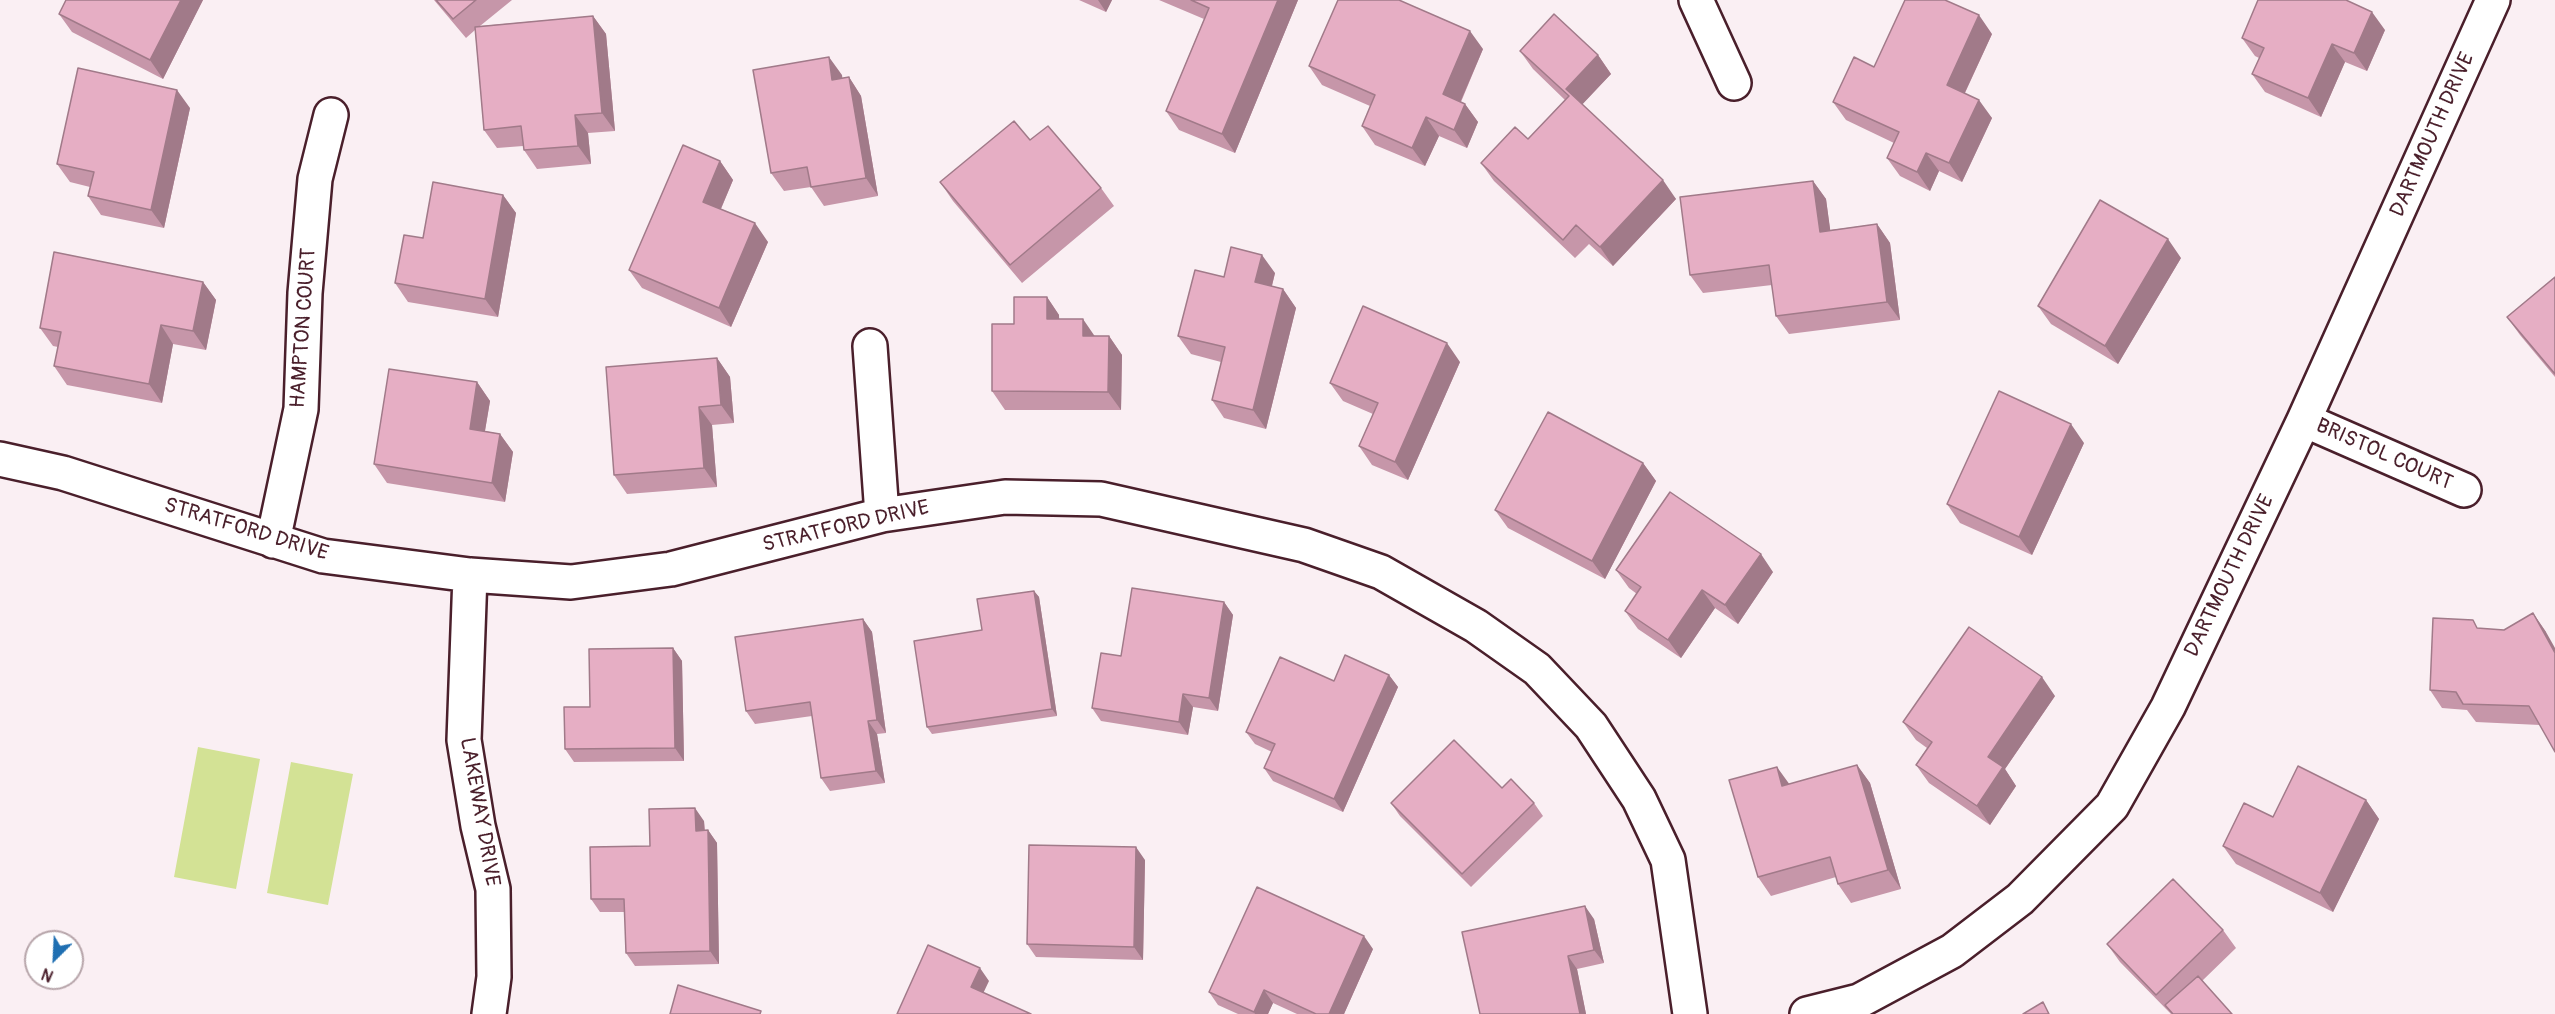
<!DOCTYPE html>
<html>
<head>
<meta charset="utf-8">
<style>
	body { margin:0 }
	#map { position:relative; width:2555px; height:1014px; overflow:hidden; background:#faeff3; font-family:Pangolin,sans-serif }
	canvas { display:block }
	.north { position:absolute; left:24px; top:930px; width:60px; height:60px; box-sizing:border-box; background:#fff; border:2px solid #b7a5aa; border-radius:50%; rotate:204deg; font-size:16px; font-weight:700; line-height:24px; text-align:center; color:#4a1f2b }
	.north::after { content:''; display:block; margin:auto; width:21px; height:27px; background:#1f6fb2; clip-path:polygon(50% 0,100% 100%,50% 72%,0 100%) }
</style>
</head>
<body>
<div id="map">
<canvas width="2555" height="1014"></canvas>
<div class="north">N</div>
</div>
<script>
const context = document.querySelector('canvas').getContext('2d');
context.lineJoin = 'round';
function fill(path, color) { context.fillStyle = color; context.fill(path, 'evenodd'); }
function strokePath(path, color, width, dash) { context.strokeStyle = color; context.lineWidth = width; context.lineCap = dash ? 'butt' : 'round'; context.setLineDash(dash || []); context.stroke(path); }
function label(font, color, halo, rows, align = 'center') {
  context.font = font + ' Pangolin,sans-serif'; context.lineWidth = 4.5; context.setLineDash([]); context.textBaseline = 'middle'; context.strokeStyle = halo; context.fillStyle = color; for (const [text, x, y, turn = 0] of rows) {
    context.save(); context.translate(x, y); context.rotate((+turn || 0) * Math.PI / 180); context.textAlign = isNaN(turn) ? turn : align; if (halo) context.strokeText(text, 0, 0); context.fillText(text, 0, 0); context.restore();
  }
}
fill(new Path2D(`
	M 198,747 L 260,759 L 236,889 L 174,877 Z
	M 291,762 L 353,774 L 328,905 L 267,893 Z`), '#d3e295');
const street = new Path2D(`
	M 1696,0 L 1734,83
	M 870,346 L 882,515
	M 2304,420 L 2464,490
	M 0,459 L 63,473 L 323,556 L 470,575 L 571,582 L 671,569 L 882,515 L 1005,497 L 1101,499 L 1304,545 L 1381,572 L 1476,626 L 1537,669 L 1591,726 L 1639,799 L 1668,860 L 1690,1014
	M 273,541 L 301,409 L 305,293 L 315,179 L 331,115
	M 470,575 L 464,740 L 478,826 L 493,889 L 494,977 L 489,1014
	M 1807,1014 L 1859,1001 L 1952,951 L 2020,899 L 2112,806 L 2168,707 L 2304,420 L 2493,0`);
strokePath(street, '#4a1f2b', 38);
strokePath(street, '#fff', 33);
fill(new Path2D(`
	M 203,0 L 163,79 L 72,32 L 59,14 Z
	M 434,0 L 512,0 L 480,26 L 593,16 L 606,34 L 615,131 L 588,133 L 591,164 L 537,169 L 524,150 L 523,146 L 497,148 L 484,130 L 475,30 L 466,38 Z
	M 1079,0 L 1112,0 L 1106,12 Z
	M 1159,0 L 1298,0 L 1235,153 L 1179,130 L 1166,111 L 1204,19 Z
	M 2385,30 L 2367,71 L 2345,62 L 2321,117 L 2265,92 L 2252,74 L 2259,58 L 2255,56 L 2242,38 Z
	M 1992,34 L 1965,93 L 1992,118 L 1962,182 L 1939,171 L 1930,191 L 1900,176 L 1887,158 L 1894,143 L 1846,120 L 1833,102 L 1874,67 Z
	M 1483,49 L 1461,102 L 1465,104 L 1478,122 L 1467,148 L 1439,136 L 1425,166 L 1375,145 L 1362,126 L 1370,106 L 1322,85 L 1309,66 Z
	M 1520,51 L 1598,55 L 1611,74 L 1582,104 L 1676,199 L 1613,266 L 1589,244 L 1575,258 L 1494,181 L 1481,163 L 1528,139 L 1565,100 L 1533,69 Z
	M 842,75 L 842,78 L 849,77 L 861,96 L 878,196 L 824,206 L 811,187 L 784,191 L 771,173 Z
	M 190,108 L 164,228 L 101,215 L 88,196 L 90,187 L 70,182 L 57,164 Z
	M 720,161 L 733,180 L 721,209 L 768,242 L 731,327 L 642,288 L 629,270 Z
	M 1813,181 L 1826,199 L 1830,230 L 1877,224 L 1890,243 L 1900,320 L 1789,334 L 1776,316 L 1772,285 L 1703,293 L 1690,275 Z
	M 940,182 L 1101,188 L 1114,206 L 1022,283 L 953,201 Z
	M 503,195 L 516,213 L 498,317 L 408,302 L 395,283 L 423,238 Z
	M 2181,258 L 2118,364 L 2051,324 L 2038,306 Z
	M 1275,273 L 1272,286 L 1283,289 L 1296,308 L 1266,429 L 1224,418 L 1212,400 L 1221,362 L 1191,354 L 1178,336 L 1224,277 Z
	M 2555,277 L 2555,377 L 2520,335 L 2507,317 Z
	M 203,282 L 216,300 L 206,350 L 173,344 L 162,403 L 67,385 L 54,366 L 58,347 L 53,346 L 40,328 Z
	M 1047,297 L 1059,315 L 1059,319 L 1095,336 L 1109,336 L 1122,355 L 1121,410 L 1005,410 L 992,391 L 1014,324 Z
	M 717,358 L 730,377 L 734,423 L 712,425 L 717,487 L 627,494 L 614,475 Z
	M 1460,362 L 1408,480 L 1372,465 L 1359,446 L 1373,414 L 1343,401 L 1330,383 Z
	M 477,382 L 490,401 L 485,431 L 500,434 L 513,452 L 505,502 L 387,483 L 374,464 Z
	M 2084,443 L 2032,555 L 1960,523 L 1947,504 Z
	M 1643,463 L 1656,481 L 1605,579 L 1508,528 L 1495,510 Z
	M 1616,570 L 1773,572 L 1738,624 L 1715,608 L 1681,658 L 1638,629 L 1625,611 L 1637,594 L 1629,588 Z
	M 1034,591 L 1039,597 L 1057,716 L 932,734 L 927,727 L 982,630 Z
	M 1224,602 L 1233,615 L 1218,711 L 1193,707 L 1188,735 L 1101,721 L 1092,708 L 1121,656 Z
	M 2533,613 L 2546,632 L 2540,725 L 2476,722 L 2467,710 L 2442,708 L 2430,690 L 2478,628 L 2504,630 Z
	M 863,619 L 872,632 L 886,733 L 877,734 L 885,783 L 830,791 L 821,778 L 812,716 L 755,724 L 746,711 Z
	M 673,648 L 682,661 L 684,761 L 574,762 L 565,749 Z
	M 1389,675 L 1398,687 L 1343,812 L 1273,781 L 1264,768 L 1272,752 L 1255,744 L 1246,732 L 1334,681 Z
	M 2055,696 L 2005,769 L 2016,786 L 1990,825 L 1929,783 L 1916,765 L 1927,748 L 1916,740 L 1903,722 Z
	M 1857,765 L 1870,783 L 1901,889 L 1851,903 L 1838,884 L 1836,877 L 1771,896 L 1758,877 L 1789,784 Z
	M 2366,800 L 2379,819 L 2333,912 L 2236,864 L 2223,846 L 2273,817 Z
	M 1391,803 L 1534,803 L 1543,816 L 1471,887 L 1400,816 Z
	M 704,821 L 705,830 L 708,830 L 717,843 L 719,964 L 635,966 L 626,953 L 625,912 L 600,912 L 591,899 L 650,846 Z
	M 1145,860 L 1143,960 L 1036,957 L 1027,944 Z
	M 1594,919 L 1604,963 L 1577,969 L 1586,1014 L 1480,1014 Z
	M 2223,930 L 2236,948 L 2202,981 L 2232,1014 L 2171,1014 L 2120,962 L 2107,944 Z
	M 1373,949 L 1344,1014 L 1297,1014 L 1273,1003 L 1268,1014 L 1238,1014 L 1218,1005 L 1209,992 Z`), '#c696a9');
fill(new Path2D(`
	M 181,0 L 203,0 L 163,79 L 150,60 Z
	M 1098,0 L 1112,0 L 1106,12 Z
	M 1278,0 L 1298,0 L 1235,153 L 1222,134 Z
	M 2372,12 L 2385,30 L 2367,71 L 2354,53 Z
	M 1979,15 L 1992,34 L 1960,103 L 1947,85 Z
	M 593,16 L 606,34 L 615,131 L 602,113 Z
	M 1470,31 L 1483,49 L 1456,112 L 1443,94 Z
	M 2332,44 L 2345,62 L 2321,117 L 2308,98 Z
	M 1598,55 L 1611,74 L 1579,108 L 1566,89 Z
	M 829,57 L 842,75 L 845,98 L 832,80 Z
	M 849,77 L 861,96 L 878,196 L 866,178 Z
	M 177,90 L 190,108 L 164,228 L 151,210 Z
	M 1979,100 L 1992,118 L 1962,182 L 1949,163 Z
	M 1465,104 L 1478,122 L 1467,148 L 1454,130 Z
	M 575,115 L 588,133 L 591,164 L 578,146 Z
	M 1426,117 L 1439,136 L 1425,166 L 1412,148 Z
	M 1926,153 L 1939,171 L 1930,191 L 1917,172 Z
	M 720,161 L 733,180 L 716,220 L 703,202 Z
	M 1663,180 L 1676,199 L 1613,266 L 1600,247 Z
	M 1813,181 L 1826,199 L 1833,250 L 1820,232 Z
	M 503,195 L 516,213 L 498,317 L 485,299 Z
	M 755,223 L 768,242 L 731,327 L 719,308 Z
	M 1877,224 L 1890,243 L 1900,320 L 1887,302 Z
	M 2168,239 L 2181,258 L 2118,364 L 2105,346 Z
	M 1262,255 L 1275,273 L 1268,301 L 1255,282 Z
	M 203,282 L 216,300 L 206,350 L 193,331 Z
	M 1283,289 L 1296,308 L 1266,429 L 1253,410 Z
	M 1047,297 L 1059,315 L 1060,337 L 1047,319 Z
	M 1083,319 L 1096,338 L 1083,336 Z
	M 161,325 L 173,344 L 162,403 L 149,384 Z
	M 1109,336 L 1122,355 L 1121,410 L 1108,392 Z
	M 1447,343 L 1460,362 L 1408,480 L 1395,462 Z
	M 717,358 L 730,377 L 734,423 L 721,405 Z
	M 477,382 L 490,401 L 482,448 L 470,429 Z
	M 699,407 L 712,425 L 717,487 L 704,468 Z
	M 2071,424 L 2084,443 L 2032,555 L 2019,537 Z
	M 500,434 L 513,452 L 505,502 L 492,483 Z
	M 1643,463 L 1656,481 L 1605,579 L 1592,561 Z
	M 1761,554 L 1773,572 L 1738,624 L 1725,605 Z
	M 1702,590 L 1715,608 L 1681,658 L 1668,640 Z
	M 1034,591 L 1039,597 L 1057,716 L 1052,709 Z
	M 1224,602 L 1233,615 L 1218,711 L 1209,698 Z
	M 2533,613 L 2546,632 L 2555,648 L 2555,653 Z
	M 863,619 L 872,632 L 886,733 L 877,720 Z
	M 673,648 L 682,661 L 684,761 L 675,748 Z
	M 1389,675 L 1398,687 L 1343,812 L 1334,799 Z
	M 2042,677 L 2055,696 L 2005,769 L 2016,786 L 1990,825 L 1977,806 L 1988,757 Z
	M 1183,694 L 1193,707 L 1188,735 L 1179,722 Z
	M 868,721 L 877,734 L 885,783 L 876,771 Z
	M 1857,765 L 1870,783 L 1901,889 L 1888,870 Z
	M 1777,767 L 1790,785 L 1782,786 Z
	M 2366,800 L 2379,819 L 2333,912 L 2320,893 Z
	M 695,808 L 704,821 L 705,843 L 696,831 Z
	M 708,830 L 717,843 L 719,964 L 710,951 Z
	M 1136,847 L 1145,860 L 1143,960 L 1134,947 Z
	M 1585,906 L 1594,919 L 1604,963 L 1594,950 Z
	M 1364,936 L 1373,949 L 1344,1014 L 1329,1014 Z
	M 1568,956 L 1577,969 L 1586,1014 L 1580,1014 Z
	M 980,968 L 989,981 L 980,1000 L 971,987 Z
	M 1264,990 L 1273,1003 L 1268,1014 L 1255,1014 L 1254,1012 Z`), '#a17a89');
const building = new Path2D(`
	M 66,0 L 181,0 L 150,60 L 59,14 Z
	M 436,0 L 476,0 L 453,19 Z
	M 1191,0 L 1278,0 L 1222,134 L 1166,111 L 1209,8 Z
	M 1338,0 L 1399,0 L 1470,31 L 1443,94 L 1465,104 L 1454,130 L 1426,117 L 1412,148 L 1362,126 L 1375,95 L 1309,66 Z
	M 1905,0 L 1945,0 L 1979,15 L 1947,85 L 1979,100 L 1949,163 L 1926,153 L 1917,172 L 1887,158 L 1899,132 L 1833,102 L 1854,57 L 1874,67 Z
	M 2258,0 L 2346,0 L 2372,12 L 2354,53 L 2332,44 L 2308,98 L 2252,74 L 2264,48 L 2242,38 Z
	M 1554,14 L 1598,55 L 1566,89 L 1663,180 L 1600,247 L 1576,225 L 1563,240 L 1481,163 L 1515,127 L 1528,139 L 1569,96 L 1520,51 Z
	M 593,16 L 602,113 L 575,115 L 578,146 L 524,150 L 521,126 L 484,130 L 475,27 Z
	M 829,57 L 832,80 L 849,77 L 866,178 L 811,187 L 807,167 L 771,173 L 753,70 Z
	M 78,68 L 177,90 L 151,210 L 88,196 L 94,172 L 57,164 Z
	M 1014,121 L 1030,140 L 1048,126 L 1101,188 L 1010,265 L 940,182 Z
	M 683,145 L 720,161 L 703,202 L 755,223 L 719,308 L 629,270 Z
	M 1813,181 L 1820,232 L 1877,224 L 1887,302 L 1776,316 L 1769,265 L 1690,275 L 1680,197 Z
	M 433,182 L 503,195 L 485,299 L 395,283 L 404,235 L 423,238 Z
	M 2100,200 L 2168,239 L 2105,346 L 2038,306 Z
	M 1231,247 L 1262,255 L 1255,282 L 1283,289 L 1253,410 L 1212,400 L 1225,347 L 1178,336 L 1195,270 L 1224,277 Z
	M 54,252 L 203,282 L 193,331 L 161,325 L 149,384 L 54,366 L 61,332 L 40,328 Z
	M 2555,277 L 2555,374 L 2507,317 Z
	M 1014,297 L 1047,297 L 1047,319 L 1083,319 L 1083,336 L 1109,336 L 1108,392 L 992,391 L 992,324 L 1014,324 Z
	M 1363,306 L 1447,343 L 1395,462 L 1359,446 L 1378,403 L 1330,383 Z
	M 717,358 L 721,405 L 699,407 L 704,468 L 614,475 L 606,367 Z
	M 389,369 L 477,382 L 470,429 L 500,434 L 492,483 L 374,464 Z
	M 1999,391 L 2071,424 L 2019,537 L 1947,504 Z
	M 1548,412 L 1643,463 L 1592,561 L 1495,510 Z
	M 1670,492 L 1761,554 L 1725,605 L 1702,590 L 1668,640 L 1625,611 L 1641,587 L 1616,570 Z
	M 1132,588 L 1224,602 L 1209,698 L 1183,694 L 1179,722 L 1092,708 L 1101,653 L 1121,656 Z
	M 1034,591 L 1052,709 L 927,727 L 914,641 L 982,630 L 977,599 Z
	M 2533,613 L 2555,653 L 2555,752 L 2529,706 L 2463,704 L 2456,692 L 2430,690 L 2433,618 L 2473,620 L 2477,628 L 2504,630 Z
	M 863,619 L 877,720 L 868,721 L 876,771 L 821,778 L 810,702 L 746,711 L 735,637 Z
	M 1969,627 L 2042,677 L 1988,757 L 2003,767 L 1977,806 L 1916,765 L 1932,742 L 1903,722 Z
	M 673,648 L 675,748 L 565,749 L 564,707 L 590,707 L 589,649 Z
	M 1345,655 L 1389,675 L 1334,799 L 1264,768 L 1275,744 L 1246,732 L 1280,657 L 1334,681 Z
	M 1454,740 L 1502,788 L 1511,779 L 1534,803 L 1462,874 L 1391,803 Z
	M 1857,765 L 1888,870 L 1838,884 L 1830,857 L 1758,877 L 1729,780 L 1777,767 L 1782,786 Z
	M 2298,766 L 2366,800 L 2320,893 L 2223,846 L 2244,803 L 2273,817 Z
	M 695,808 L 696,831 L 708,830 L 710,951 L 626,953 L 624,899 L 591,899 L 590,847 L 650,846 L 649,809 Z
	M 1029,845 L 1136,847 L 1134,947 L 1027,944 Z
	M 2173,879 L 2223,930 L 2156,995 L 2107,944 Z
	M 1257,887 L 1364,936 L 1329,1014 L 1316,1014 L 1264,990 L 1254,1012 L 1209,992 Z
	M 1585,906 L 1594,950 L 1568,956 L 1580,1014 L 1480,1014 L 1462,932 Z
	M 928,945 L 980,968 L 971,987 L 1031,1014 L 897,1014 Z
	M 2198,976 L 2232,1014 L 2173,1014 L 2165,1005 Z
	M 678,985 L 761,1011 L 760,1014 L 670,1014 Z
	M 2043,1002 L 2049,1014 L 2023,1014 Z`);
fill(building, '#e6aec4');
strokePath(building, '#a17a89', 1.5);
label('21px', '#4a1f2b', '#fff', [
	["DARTMOUTH DRIVE",2433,135,-66],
	["HAMPTON COURT",304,328,-86],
	["BRISTOL COURT",2384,455,24],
	["STRATFORD DRIVE",846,527,-13],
	["STRATFORD DRIVE",246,530,17],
	["DARTMOUTH DRIVE",2230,576,-64],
	["LAKEWAY DRIVE",479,812,80]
]);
</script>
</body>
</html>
